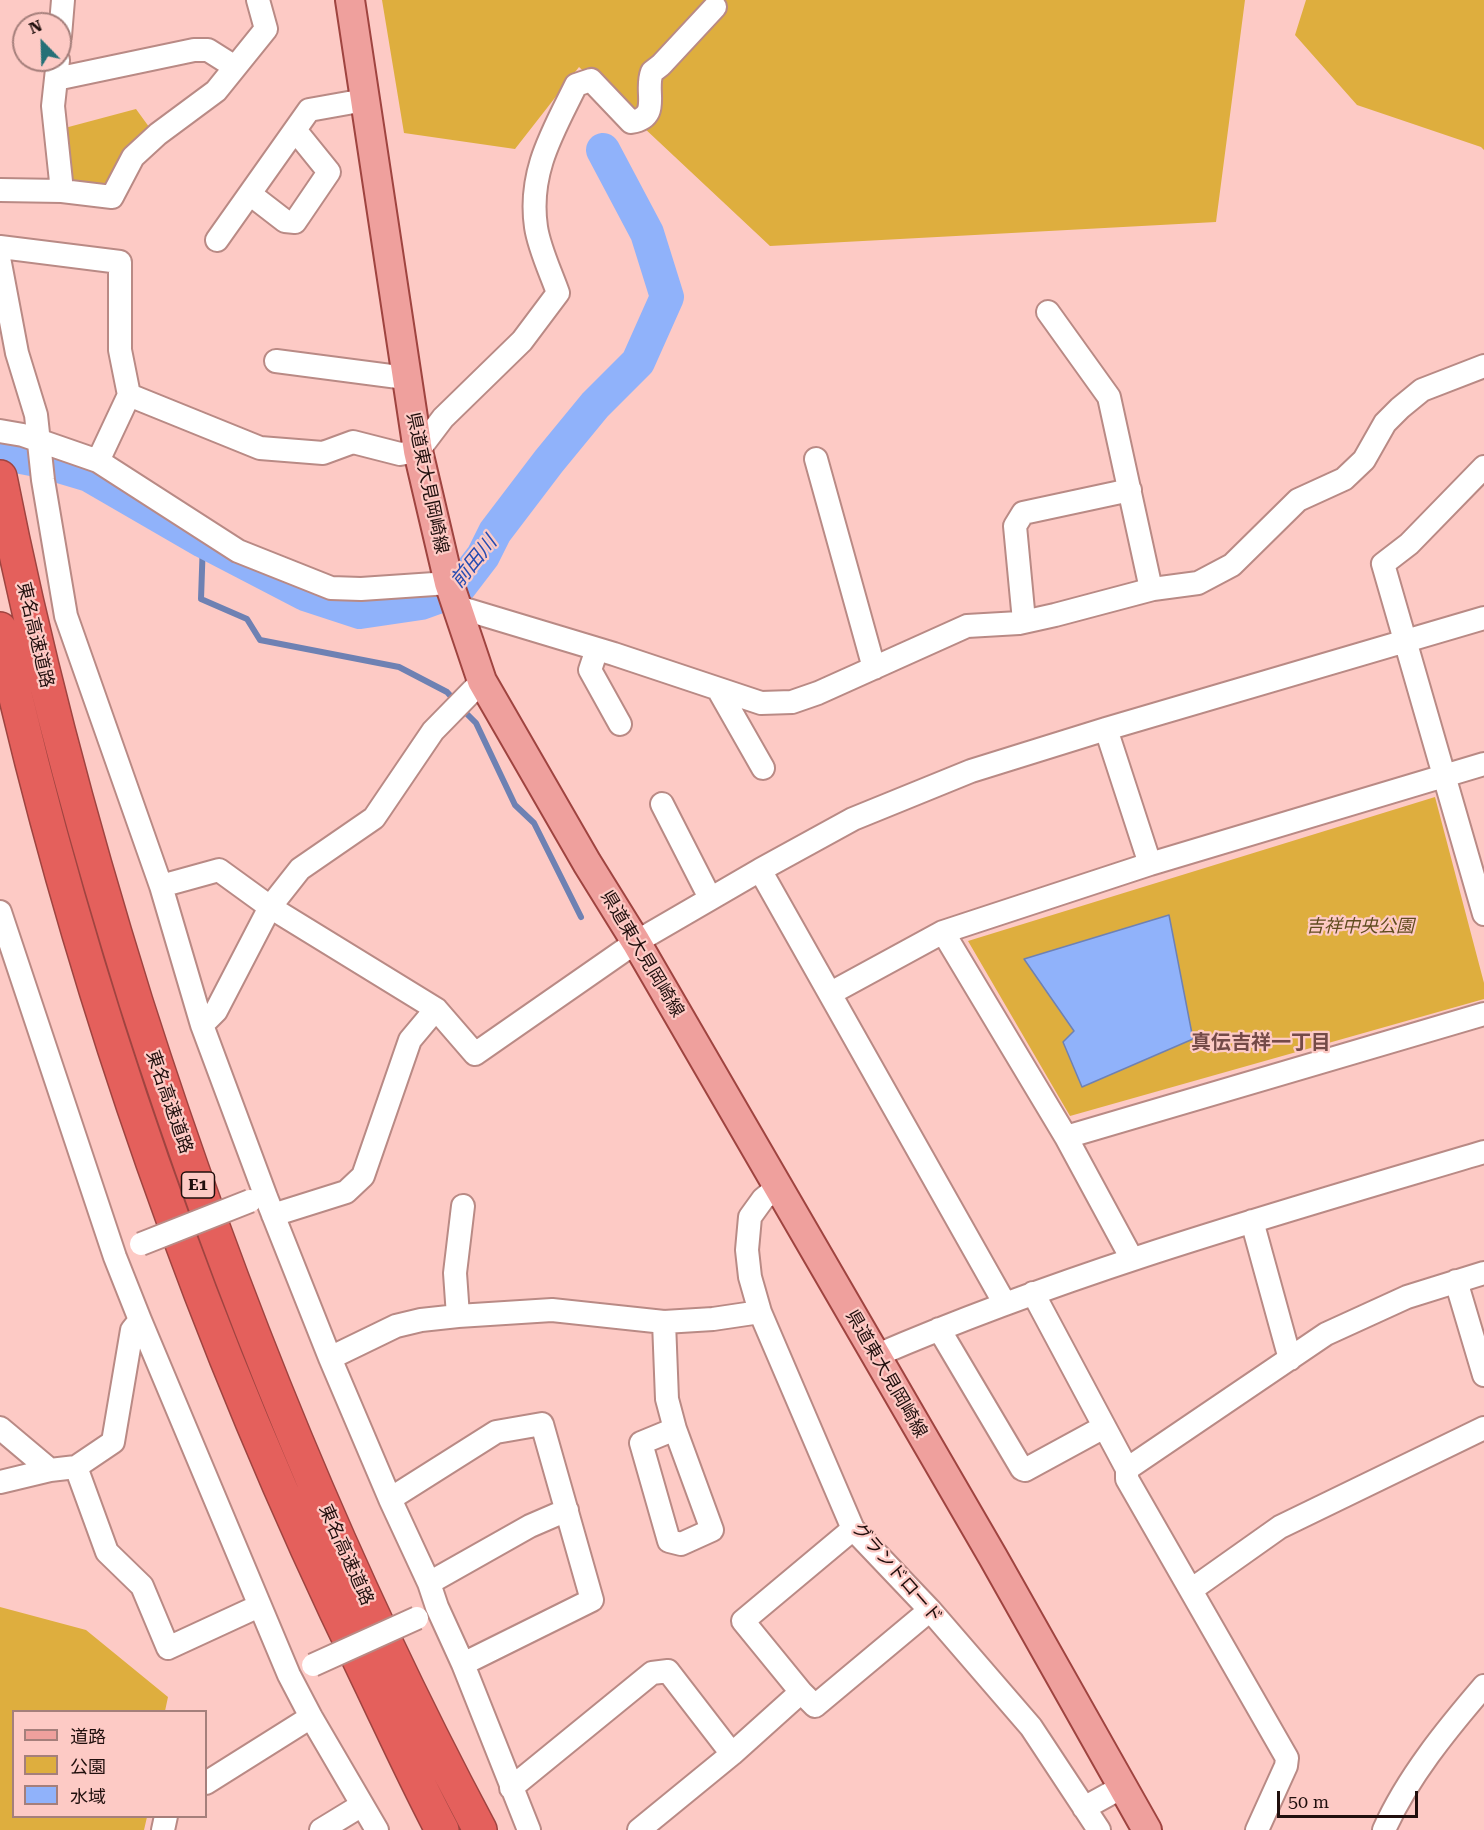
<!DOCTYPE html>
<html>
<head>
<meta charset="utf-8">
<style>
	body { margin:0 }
	#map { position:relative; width:1484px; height:1830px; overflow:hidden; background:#fdcac5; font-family:"Roboto Serif","Noto Sans JP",serif }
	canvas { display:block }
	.legend { position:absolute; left:12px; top:1710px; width:195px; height:108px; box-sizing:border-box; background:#fdcac5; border:2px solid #a57f7b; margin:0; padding:8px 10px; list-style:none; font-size:18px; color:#200f0d }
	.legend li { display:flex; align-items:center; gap:12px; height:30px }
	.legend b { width:30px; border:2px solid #a57f7b }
	.north { position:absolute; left:12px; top:12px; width:60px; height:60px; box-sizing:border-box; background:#fdcac5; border:2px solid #a57f7b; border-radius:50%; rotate:337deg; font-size:16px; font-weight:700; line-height:24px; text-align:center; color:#200f0d }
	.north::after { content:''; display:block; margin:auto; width:21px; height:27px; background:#267077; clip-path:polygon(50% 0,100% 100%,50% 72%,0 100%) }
	.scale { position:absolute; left:1277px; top:1791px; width:141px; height:27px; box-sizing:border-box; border:3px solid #200f0d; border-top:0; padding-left:8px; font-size:18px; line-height:21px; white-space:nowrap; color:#200f0d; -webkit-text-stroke:4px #fdcac5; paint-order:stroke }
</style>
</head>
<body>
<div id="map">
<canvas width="1484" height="1830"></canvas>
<ul class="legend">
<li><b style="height:8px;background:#efa09d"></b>道路</li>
<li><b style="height:16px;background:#deae3e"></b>公園</li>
<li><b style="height:16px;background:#90b2fa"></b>水域</li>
</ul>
<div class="north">N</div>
<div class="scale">50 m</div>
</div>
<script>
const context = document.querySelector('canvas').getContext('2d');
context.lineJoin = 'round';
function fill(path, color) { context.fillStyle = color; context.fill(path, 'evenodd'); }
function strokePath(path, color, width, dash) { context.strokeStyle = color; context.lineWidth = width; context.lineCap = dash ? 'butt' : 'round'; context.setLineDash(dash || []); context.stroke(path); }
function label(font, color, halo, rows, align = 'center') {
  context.font = font + ' "Roboto Serif","Noto Sans JP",serif'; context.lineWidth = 4.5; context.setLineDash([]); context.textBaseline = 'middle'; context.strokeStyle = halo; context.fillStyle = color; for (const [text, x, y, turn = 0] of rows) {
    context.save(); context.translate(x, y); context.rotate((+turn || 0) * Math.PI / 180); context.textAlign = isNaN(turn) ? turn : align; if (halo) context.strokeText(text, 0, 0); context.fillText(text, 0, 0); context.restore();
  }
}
fill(new Path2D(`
	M 382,0 L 1245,0 L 1216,222 L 770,246 L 579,67 L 515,149 L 404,133 Z
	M 1306,0 L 1484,0 L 1484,150 L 1481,147 L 1357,105 L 1295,35 Z
	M 136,109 L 152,131 L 108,188 L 73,186 L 61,129 Z
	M 1435,797 L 1484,983 L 1484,999 L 1070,1116 L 968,941 Z
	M 0,1607 L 86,1630 L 168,1697 L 165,1711 L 14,1712 L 14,1816 L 147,1817 L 144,1830 L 0,1830 Z`), '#deae3e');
const water = new Path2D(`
	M 1169,915 L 1193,1039 L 1082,1087 L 1063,1042 L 1074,1031 L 1024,959 Z`);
fill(water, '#90b2fa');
strokePath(water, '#6e81b3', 1.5);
strokePath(new Path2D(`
	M 203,541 L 201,599 L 247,619 L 260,640 L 399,667 L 447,692 L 455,701
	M 462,709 L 476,723 L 515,805 L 534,823 L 581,917`), '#6e81b3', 6);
strokePath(new Path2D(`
	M 0,453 L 42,461 L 89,475 L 203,541 L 305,594 L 360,612 L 421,603 L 457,590 L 483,556 L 495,532 L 549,461 L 595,405 L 638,362 L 667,297 L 647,233 L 603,150`), '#90b2fa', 34);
const minor = new Path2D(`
	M 60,36 L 63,0
	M 58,60 L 53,106 L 62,191
	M 56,79 L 194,50 L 208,50 L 235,67
	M 0,190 L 62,191 L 112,197 L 133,157 L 158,134 L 216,91 L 266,29 L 258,0
	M 250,194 L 285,221 L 295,222 L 329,172 L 295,130
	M 217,240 L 309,110 L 365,100
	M 0,247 L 120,262 L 120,350 L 129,395
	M 0,263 L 17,353 L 36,415 L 43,480 L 66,616 L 161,886 L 202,1025 L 266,1197 L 330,1358 L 390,1499 L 429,1583 L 437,1607 L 463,1664 L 529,1830
	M 1048,312 L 1109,397 L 1151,589
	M 276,361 L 406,378
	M 0,431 L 23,435 L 98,461 L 238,551 L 331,588 L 361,589 L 449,583
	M 816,459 L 874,668
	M 98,461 L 129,395 L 260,448 L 323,453 L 353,442 L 400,454 L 418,451 L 443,418 L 522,341 L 558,293 C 551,273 539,248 536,227 C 528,172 553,132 576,85 L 591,80 L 631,122 C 662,117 644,92 652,72 L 661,65 L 715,7
	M 1484,467 L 1409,544 L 1383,564 L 1484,914
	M 458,607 L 614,654 L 761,703 L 792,702 L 818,693 L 967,626 L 1019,623 L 1055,615 L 1153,589 L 1198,583 L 1232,565 L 1298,500 L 1344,479 L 1364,460 L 1385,423 L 1400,408 L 1422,390 L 1484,366
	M 1024,621 L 1015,526 L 1023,513 L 1130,490
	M 597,649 L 590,670 L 620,724
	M 718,689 L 763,768
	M 1106,729 L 1150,864
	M 662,804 L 710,898
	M 760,870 L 1005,1304
	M 161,886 L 219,870 L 270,907 L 436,1009 L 475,1054 L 636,942 L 760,870 L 853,819 L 971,771 L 1106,729 L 1484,618
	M 0,912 L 115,1257 L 140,1320 L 132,1330 L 113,1442 L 76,1467 L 50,1470 L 0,1482
	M 943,932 L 1066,1137 L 1132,1259
	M 831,993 L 943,932 L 1150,864 L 1484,764
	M 202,1025 L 216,1011 L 270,907 L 300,869 L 374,818 L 433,731 L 482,681
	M 1066,1137 L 1484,1014
	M 779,1186 L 763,1199 L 750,1217 L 747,1250 L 750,1277 L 760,1312 L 853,1529 L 930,1610 L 1031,1727 L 1099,1830
	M 273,1215 L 346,1192 L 363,1176 L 410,1040 L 436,1009
	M 1252,1221 L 1290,1359
	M 1456,1281 L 1484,1375
	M 1033,1293 L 1127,1469 L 1127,1479 L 1287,1758 L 1286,1766 L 1257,1830
	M 458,1316 L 455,1273 L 463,1206
	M 140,1320 L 289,1675 L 311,1717 L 377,1830
	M 664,1322 L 667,1399 L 675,1429 L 712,1530 L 681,1544 L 669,1541 L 641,1443 L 675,1429
	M 939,1329 L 1022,1469 L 1025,1470 L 1104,1427
	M 875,1356 C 1072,1271 1279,1213 1484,1152
	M 330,1358 L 396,1326 L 421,1320 L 458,1316 L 552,1310 L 664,1322 L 713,1319 L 760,1312
	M 0,1428 L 50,1470
	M 76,1467 L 107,1552 L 142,1586 L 168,1648 L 259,1606
	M 1127,1469 L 1326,1334 L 1407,1297 L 1484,1273
	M 390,1499 L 496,1432 L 542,1424 L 592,1600 L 463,1664
	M 853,1529 L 743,1621 L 801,1692 L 815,1706 L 930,1610
	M 429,1583 L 530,1526 L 567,1510
	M 1191,1590 L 1280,1527 L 1484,1428
	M 206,1783 L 311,1717
	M 511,1788 L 652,1673 L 668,1671 L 732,1754
	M 1084,1808 L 1124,1786
	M 163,1830 L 166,1816
	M 321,1830 L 362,1805
	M 639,1830 L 732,1754 L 801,1692
	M 1384,1830 C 1407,1778 1447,1729 1484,1686`);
const major = new Path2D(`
	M 350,0 L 418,451 L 449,583 L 482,681 L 587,863 L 636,942 L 993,1557 L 1147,1830`);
const highway = new Path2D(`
	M 0,477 C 35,654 82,829 136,1002 C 227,1287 339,1566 480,1830
	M 0,629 C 80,988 205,1344 366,1674 C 391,1726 415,1779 442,1830`);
strokePath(minor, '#b98a85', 26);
strokePath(major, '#9f4440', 32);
strokePath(highway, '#9f4440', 36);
strokePath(minor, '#fff', 22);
strokePath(major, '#efa09d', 28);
strokePath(highway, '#e4605c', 33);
const minorBridge = new Path2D(`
	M 141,1244 L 250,1201
	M 313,1665 L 417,1618`);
strokePath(minorBridge, '#b98a85', 26, []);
strokePath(minorBridge, '#fff', 22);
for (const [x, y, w] of [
	[198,1185,33]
]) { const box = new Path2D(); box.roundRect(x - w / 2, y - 13, w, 26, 4.5); context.fillStyle = '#fdcac5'; context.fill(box); strokePath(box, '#200f0d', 1.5); }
label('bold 16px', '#200f0d', null, [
	["E1",198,1185]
]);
label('18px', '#200f0d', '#fdcac5', [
	["県道東大見岡崎線",427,483,78],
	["東名高速道路",35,635,77],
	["県道東大見岡崎線",642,954,59],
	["東名高速道路",169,1102,71],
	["県道東大見岡崎線",886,1374,60],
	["東名高速道路",346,1555,66],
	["グランドロード",897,1573,49]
]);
label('italic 18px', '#604c1f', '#fdcac5', [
	["吉祥中央公園",1360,927]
]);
label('italic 20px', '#264cb1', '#fdcac5', [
	["前田川",474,562,-51]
]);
label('bold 20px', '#744a47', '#fdcac5', [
	["真伝吉祥一丁目",1261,1043]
]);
</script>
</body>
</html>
